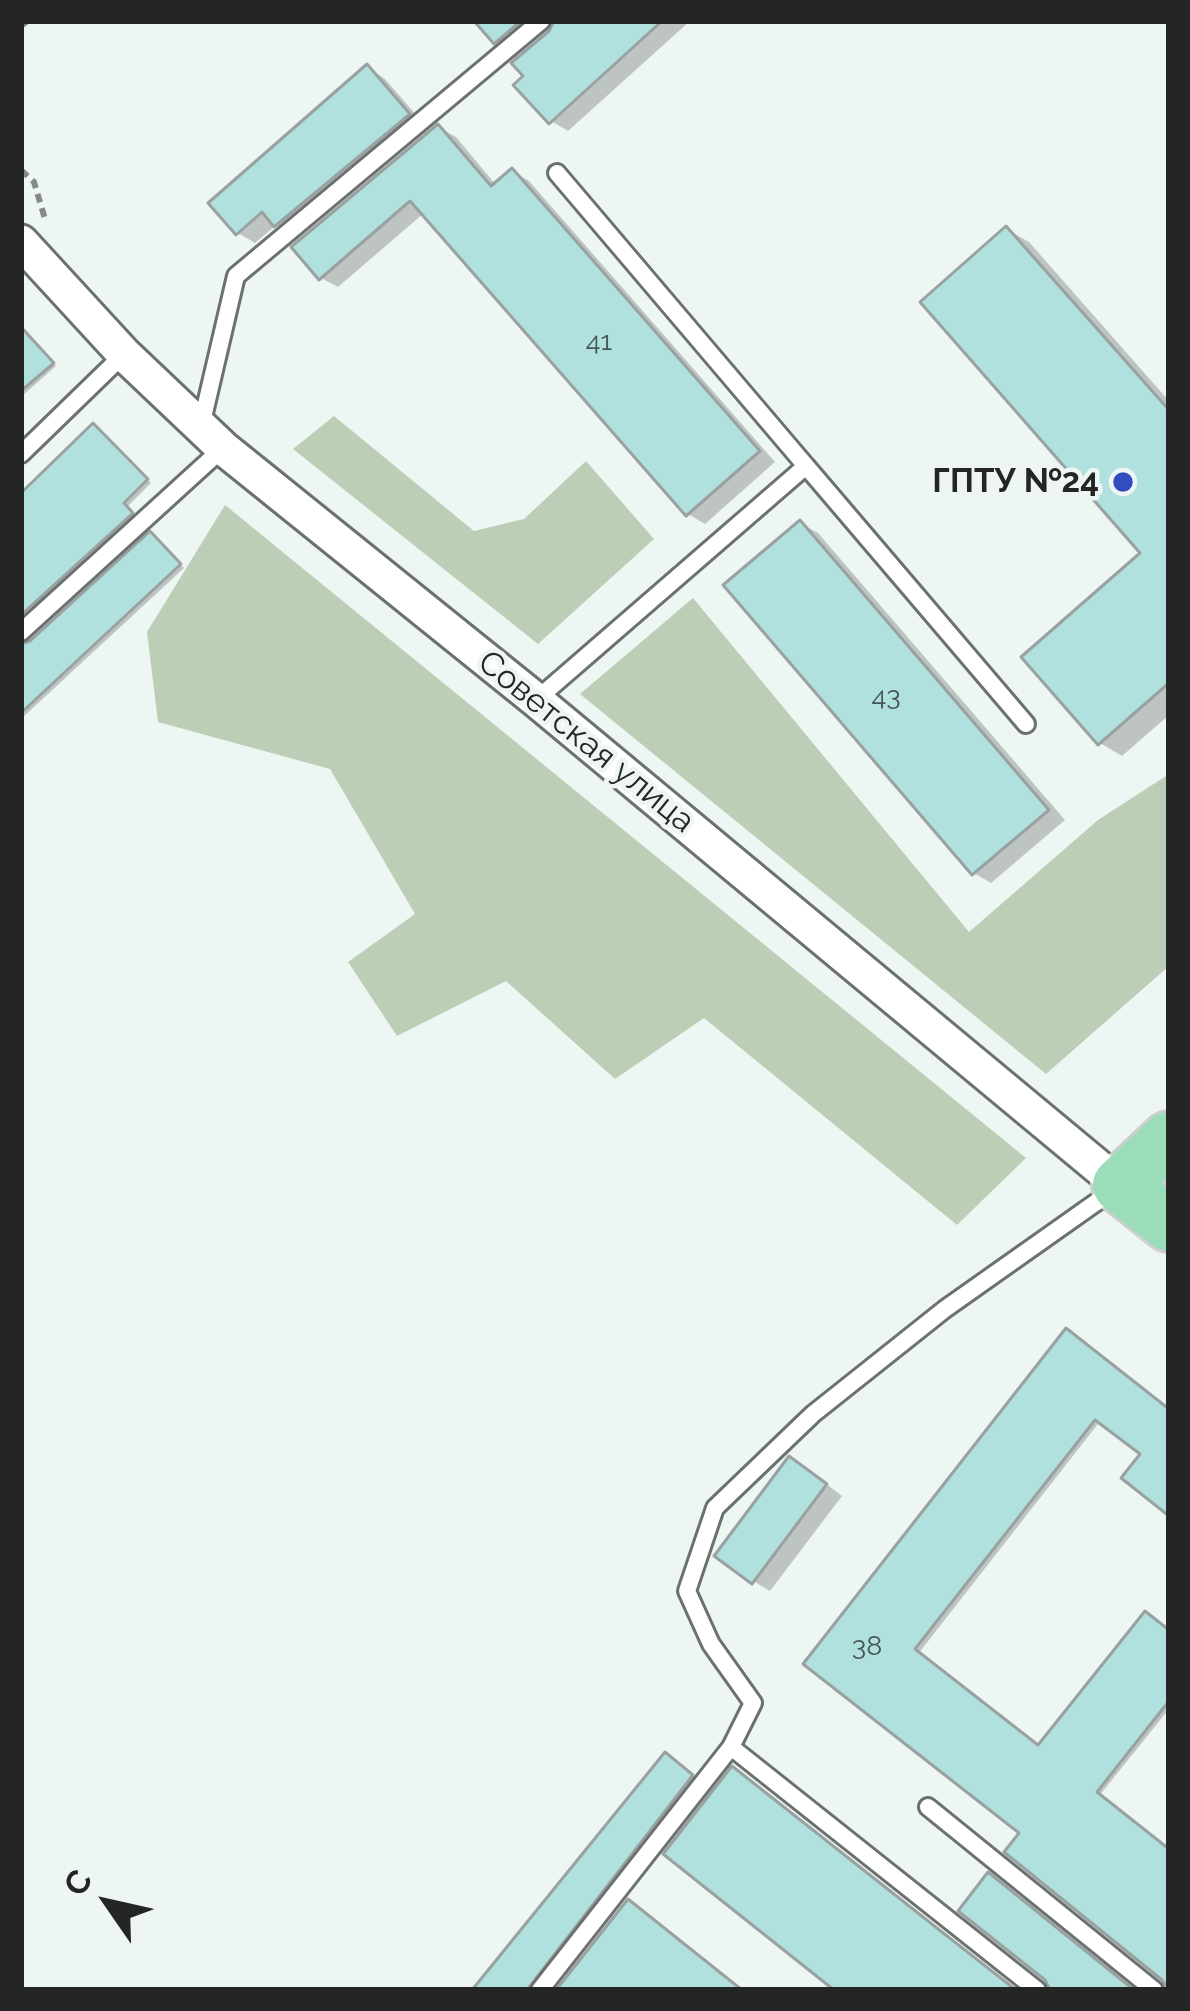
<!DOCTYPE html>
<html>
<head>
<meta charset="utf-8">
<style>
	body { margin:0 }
	#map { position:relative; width:1190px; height:2011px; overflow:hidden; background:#eef6f3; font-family:Raleway,sans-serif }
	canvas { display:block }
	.frame { position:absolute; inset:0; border:24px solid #242625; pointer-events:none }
	.north { position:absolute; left:48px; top:1843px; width:120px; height:120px; -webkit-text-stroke:9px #eef6f3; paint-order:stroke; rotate:304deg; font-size:33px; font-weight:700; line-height:48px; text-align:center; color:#242625 }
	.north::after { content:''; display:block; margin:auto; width:42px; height:54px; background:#242625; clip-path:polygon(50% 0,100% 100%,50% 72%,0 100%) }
</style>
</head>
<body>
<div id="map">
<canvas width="1190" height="2011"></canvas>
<div class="frame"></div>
<div class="north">С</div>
</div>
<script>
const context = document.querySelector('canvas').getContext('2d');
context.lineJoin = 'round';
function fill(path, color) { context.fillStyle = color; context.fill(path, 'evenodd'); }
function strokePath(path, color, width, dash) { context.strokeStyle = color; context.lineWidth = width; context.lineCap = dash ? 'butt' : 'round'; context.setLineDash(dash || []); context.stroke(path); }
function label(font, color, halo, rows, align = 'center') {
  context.font = font + ' Raleway,sans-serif'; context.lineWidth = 9; context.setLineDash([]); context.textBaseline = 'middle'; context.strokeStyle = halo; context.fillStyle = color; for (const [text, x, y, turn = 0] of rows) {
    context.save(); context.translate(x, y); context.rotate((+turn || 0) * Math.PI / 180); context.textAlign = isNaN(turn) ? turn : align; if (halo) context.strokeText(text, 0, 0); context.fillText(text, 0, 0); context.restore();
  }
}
fill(new Path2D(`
	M 334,416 L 474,531 L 524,519 L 586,461 L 654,539 L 538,644 L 293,449 Z
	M 225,505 L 1026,1158 L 957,1225 L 704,1018 L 615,1079 L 506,981 L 397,1036 L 348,962 L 415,914 L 330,769 L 158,722 L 147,632 Z
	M 693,598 L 969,932 L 1098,820 L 1169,774 L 1169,966 L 1046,1074 L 580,694 Z`), '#bdceb7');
fill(new Path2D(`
	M 478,21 L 550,21 L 513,51 L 496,41 Z
	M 554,21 L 690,21 L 568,131 L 551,121 Z
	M 367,68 L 384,78 L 425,125 L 293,235 L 276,225 L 255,243 L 238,233 Z
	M 438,127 L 456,137 L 496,185 L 512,171 L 529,181 L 775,462 L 705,524 L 688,514 L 424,213 L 338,287 L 321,278 Z
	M 1006,229 L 1029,242 L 1169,401 L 1169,715 L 1122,756 L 1100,743 L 1145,553 Z
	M 21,330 L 56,366 L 21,397 Z
	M 98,429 L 151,483 L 127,507 L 135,517 L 21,621 L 21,497 Z
	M 800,523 L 818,533 L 1065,820 L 991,883 L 974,873 Z
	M 155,538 L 184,568 L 21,719 L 21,647 L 31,644 Z
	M 1066,1332 L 1169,1411 L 1169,1512 L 1144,1454 L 1101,1420 L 918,1654 L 1039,1749 L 1169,1632 L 1169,1709 L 1099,1796 L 1169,1851 L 1169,1985 L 1023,1832 L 807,1664 Z
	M 807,1469 L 842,1496 L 770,1591 L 753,1581 Z
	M 670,1758 L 696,1779 L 532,1990 L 476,1990 Z`), '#0003');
const building = new Path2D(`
	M 474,21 L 521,21 L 494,44 Z
	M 554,21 L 662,21 L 549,124 L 513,85 L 523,76 L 511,63 L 549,31 Z
	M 367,64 L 410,114 L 274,227 L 262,212 L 236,235 L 208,203 Z
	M 438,124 L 491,186 L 512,168 L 760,451 L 686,516 L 410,201 L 319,280 L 291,247 Z
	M 1006,226 L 1169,410 L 1169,683 L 1098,745 L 1021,657 L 1140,553 L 920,302 Z
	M 21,327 L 54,363 L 21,391 Z
	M 93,423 L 148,479 L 124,503 L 133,513 L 21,615 L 21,493 Z
	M 800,520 L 1049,810 L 972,875 L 723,585 Z
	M 150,531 L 181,564 L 21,713 L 21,644 L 30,641 Z
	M 1066,1328 L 1169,1409 L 1169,1516 L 1121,1478 L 1140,1454 L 1095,1420 L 915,1649 L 1038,1745 L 1145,1611 L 1169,1630 L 1169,1701 L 1097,1792 L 1169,1849 L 1169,1990 L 1162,1980 L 1004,1852 L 1019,1833 L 803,1664 Z
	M 789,1456 L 827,1484 L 752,1584 L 714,1556 Z
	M 665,1752 L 693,1775 L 527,1990 L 472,1990 Z
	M 732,1766 L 942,1932 L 1016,1990 L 834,1990 L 663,1854 Z
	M 988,1872 L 1134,1990 L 1050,1990 L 1045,1980 L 958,1911 Z
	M 628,1899 L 742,1990 L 556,1990 Z`);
fill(building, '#b0e1df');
strokePath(building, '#9aa1a1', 3);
const lane = new Path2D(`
	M 201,426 L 236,276 L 541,21
	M 21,454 L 124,354
	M 806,466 L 1026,724
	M 21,632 L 223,448
	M 536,700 L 806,466 L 557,173
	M 928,1807 L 1154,1990
	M 540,1990 L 731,1747
	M 1037,1990 L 731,1747 L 753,1703 L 711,1644 L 687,1591 L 715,1508 L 813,1414 L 945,1309 L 1115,1189`);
const street = new Path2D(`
	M 21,242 L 124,354 L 223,448 L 536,700 L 1120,1185`);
const primary = new Path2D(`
	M 1169,1139 L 1120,1185 L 1169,1224`);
strokePath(lane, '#6b716f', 22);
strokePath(street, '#6b716f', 39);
strokePath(primary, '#cfcfcf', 60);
strokePath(new Path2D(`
	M 21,170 L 34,182 L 45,219`), '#868b89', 6, [9, 6]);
strokePath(lane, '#fff', 16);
strokePath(street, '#fff', 33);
strokePath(primary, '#9addb8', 54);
strokePath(new Path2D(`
	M 21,24 L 25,21`), '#747877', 9);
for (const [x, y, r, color] of [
	[1123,482,12,"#314dbe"]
]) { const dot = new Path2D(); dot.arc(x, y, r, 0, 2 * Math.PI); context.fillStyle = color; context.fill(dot); strokePath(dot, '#eef6f3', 4.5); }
label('27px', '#475554', null, [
	["41",599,342],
	["43",886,697],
	["38",867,1647]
]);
label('bold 33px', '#242625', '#eef6f3', [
	["ГПТУ №24",1099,482]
], 'right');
label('33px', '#242625', '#eef6f3', [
	["Советская улица",586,742,39]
]);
</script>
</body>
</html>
